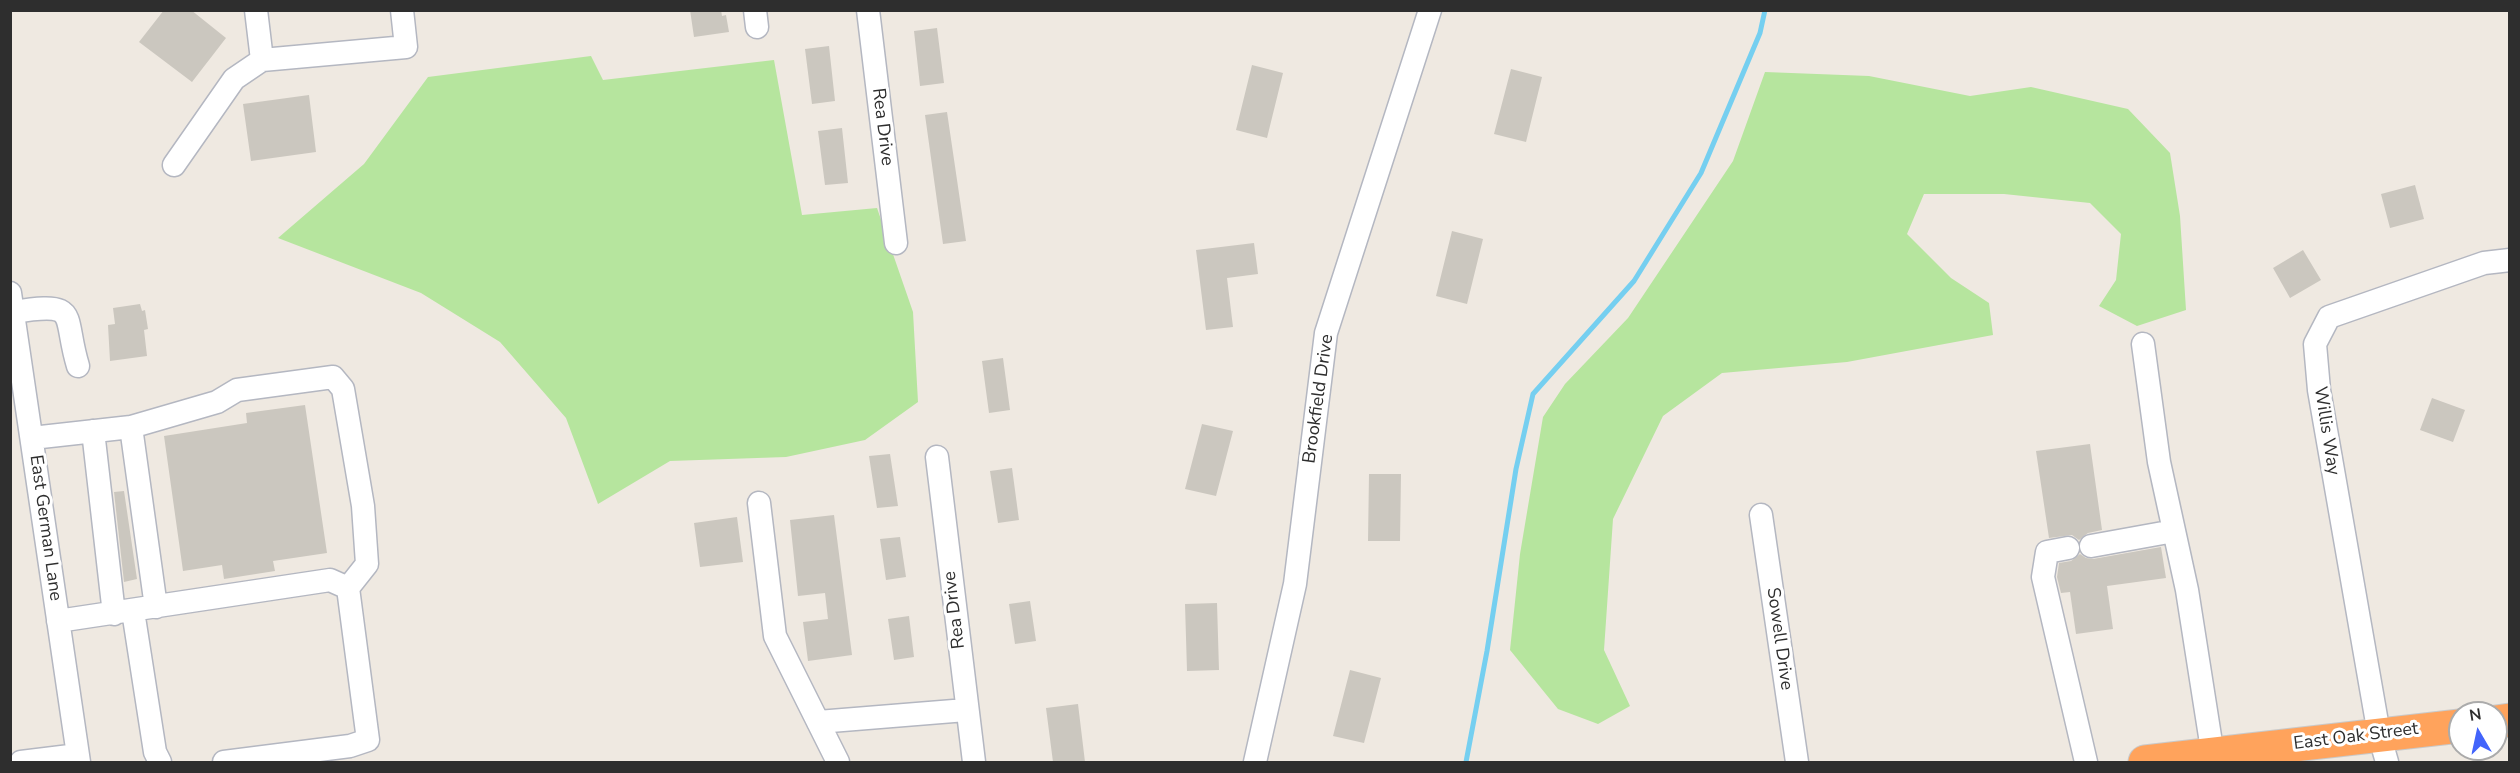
<!DOCTYPE html>
<html>
<head>
<meta charset="utf-8">
<style>
	body { margin:0 }
	#map { position:relative; width:2520px; height:773px; overflow:hidden; background:#efe9e1; font-family:"Nunito Sans",sans-serif }
	canvas { display:block }
	.frame { position:absolute; inset:0; border:12px solid #2e2e2e; pointer-events:none }
	.north { position:absolute; left:2448px; top:701px; width:60px; height:60px; box-sizing:border-box; background:#fff; border:2px solid #ababab; border-radius:50%; rotate:351deg; font-size:16px; font-weight:700; line-height:24px; text-align:center; color:#2e2e2e }
	.north::after { content:''; display:block; margin:auto; width:21px; height:27px; background:#4264fb; clip-path:polygon(50% 0,100% 100%,50% 72%,0 100%) }
</style>
</head>
<body>
<div id="map">
<canvas width="2520" height="773"></canvas>
<div class="frame"></div>
<div class="north">N</div>
</div>
<script>
const context = document.querySelector('canvas').getContext('2d');
context.lineJoin = 'round';
function fill(path, color) { context.fillStyle = color; context.fill(path, 'evenodd'); }
function strokePath(path, color, width, dash) { context.strokeStyle = color; context.lineWidth = width; context.lineCap = dash ? 'butt' : 'round'; context.setLineDash(dash || []); context.stroke(path); }
function label(font, color, halo, rows, align = 'center') {
  context.font = font + ' "Nunito Sans",sans-serif'; context.lineWidth = 6; context.setLineDash([]); context.textBaseline = 'middle'; context.strokeStyle = halo; context.fillStyle = color; for (const [text, x, y, turn = 0] of rows) {
    context.save(); context.translate(x, y); context.rotate((+turn || 0) * Math.PI / 180); context.textAlign = isNaN(turn) ? turn : align; if (halo) context.strokeText(text, 0, 0); context.fillText(text, 0, 0); context.restore();
  }
}
fill(new Path2D(`
	M 591,56 L 603,80 L 774,60 L 802,215 L 877,208 L 913,312 L 918,402 L 865,440 L 786,457 L 670,461 L 598,504 L 566,418 L 500,342 L 421,293 L 278,238 L 364,164 L 428,77 Z
	M 1765,72 L 1869,76 L 1970,96 L 2031,87 L 2128,109 L 2170,153 L 2180,216 L 2186,310 L 2137,326 L 2099,306 L 2116,280 L 2121,234 L 2090,203 L 2004,194 L 1924,194 L 1907,234 L 1951,278 L 1989,303 L 1993,335 L 1847,362 L 1722,373 L 1663,416 L 1613,519 L 1604,650 L 1630,706 L 1598,724 L 1558,709 L 1510,650 L 1520,554 L 1543,417 L 1565,384 L 1628,318 L 1733,161 Z`), '#b6e59e');
strokePath(new Path2D(`
	M 1466,762 L 1487,651 L 1516,469 L 1533,394 L 1634,281 L 1701,173 L 1760,33 L 1765,10`), '#75cff0', 5);
fill(new Path2D(`
	M 164,10 L 191,10 L 226,38 L 192,82 L 139,42 Z
	M 690,10 L 721,10 L 722,16 L 726,15 L 729,32 L 694,37 Z
	M 937,28 L 944,83 L 920,86 L 914,31 Z
	M 829,46 L 835,101 L 812,104 L 805,49 Z
	M 1252,65 L 1283,73 L 1267,138 L 1236,130 Z
	M 1511,69 L 1542,77 L 1526,142 L 1494,134 Z
	M 309,95 L 316,152 L 251,161 L 243,104 Z
	M 947,112 L 966,241 L 943,244 L 925,115 Z
	M 842,128 L 848,183 L 825,185 L 818,131 Z
	M 2415,185 L 2424,219 L 2390,228 L 2381,194 Z
	M 1452,231 L 1483,239 L 1467,304 L 1436,296 Z
	M 1254,243 L 1258,274 L 1227,278 L 1233,327 L 1206,330 L 1196,250 Z
	M 2303,250 L 2321,280 L 2290,298 L 2273,268 Z
	M 140,304 L 142,311 L 145,310 L 148,329 L 144,330 L 147,356 L 110,361 L 108,325 L 115,324 L 113,308 Z
	M 1003,358 L 1010,410 L 989,413 L 982,361 Z
	M 2432,398 L 2465,410 L 2453,442 L 2420,430 Z
	M 305,405 L 327,553 L 273,561 L 275,571 L 224,579 L 222,565 L 183,571 L 164,436 L 247,423 L 246,413 Z
	M 1202,424 L 1233,431 L 1216,496 L 1185,489 Z
	M 2090,444 L 2102,530 L 2088,533 L 2079,540 L 2072,535 L 2049,538 L 2036,451 Z
	M 890,454 L 898,506 L 877,508 L 869,456 Z
	M 1012,468 L 1019,520 L 998,523 L 990,471 Z
	M 1369,474 L 1401,474 L 1400,541 L 1368,541 Z
	M 124,491 L 137,579 L 124,582 L 114,492 Z
	M 834,515 L 852,655 L 808,661 L 803,622 L 828,619 L 825,593 L 798,596 L 790,520 Z
	M 737,517 L 743,562 L 700,567 L 694,523 Z
	M 900,537 L 906,577 L 886,580 L 880,539 Z
	M 2161,547 L 2166,578 L 2107,586 L 2113,629 L 2076,634 L 2070,592 L 2061,593 L 2057,577 L 2059,563 L 2071,561 L 2080,554 L 2086,558 L 2093,559 Z
	M 1030,601 L 1036,641 L 1015,644 L 1009,604 Z
	M 1217,603 L 1219,670 L 1187,671 L 1185,604 Z
	M 909,616 L 914,657 L 894,660 L 888,619 Z
	M 1350,670 L 1381,678 L 1364,743 L 1333,736 Z
	M 1078,704 L 1085,762 L 1053,762 L 1046,708 Z`), '#cbc7bf');
const minor = new Path2D(`
	M 256,10 L 262,60 L 406,47 L 402,10
	M 755,10 L 757,27
	M 868,10 L 896,243
	M 174,165 L 234,79 L 262,60
	M 10,293 L 79,762
	M 13,312 C 82,301 62,314 78,366
	M 2143,344 L 2159,462 L 2187,590 L 2214,762
	M 131,427 L 156,607
	M 93,431 L 114,614
	M 32,438 L 131,427 L 217,402 L 237,390 L 333,377 L 343,389 L 363,506 L 367,564 L 348,588
	M 937,457 L 974,762
	M 759,503 L 775,636 L 838,762
	M 1761,515 L 1797,762
	M 2091,546 L 2174,531
	M 2068,548 L 2047,552 L 2043,577 L 2086,762
	M 133,611 L 155,752 L 160,762
	M 58,621 L 330,580 L 348,588 L 368,740 L 350,746 L 224,762
	M 818,722 L 966,710
	M 21,762 L 78,755
	M 1255,762 L 1295,584 L 1326,333 L 1430,10
	M 2387,762 L 2379,734 L 2319,390 L 2315,344 L 2329,317 L 2484,263 L 2510,260`);
const highway = new Path2D(`
	M 2496,722 L 2510,720
	M 2145,762 L 2460,726`);
strokePath(minor, '#b4b7c1', 25);
strokePath(highway, '#c9c9c9', 35);
strokePath(minor, '#fff', 22);
strokePath(highway, '#ffa35c', 33);
label('18px', '#2e2e2e', '#fff', [
	["Rea Drive",882,127,83],
	["Brookfield Drive",1319,399,-82],
	["Willis Way",2326,431,81],
	["East German Lane",45,528,82],
	["Rea Drive",955,610,-97],
	["Sowell Drive",1779,639,82],
	["East Oak Street",2356,737,-7]
]);
</script>
</body>
</html>
